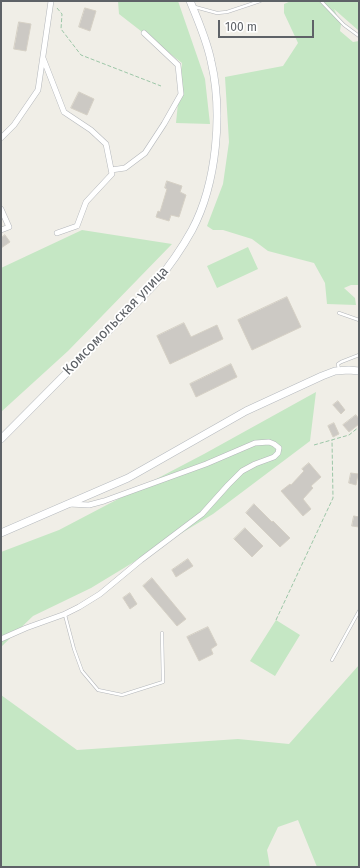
<!DOCTYPE html>
<html>
<head>
<meta charset="utf-8">
<style>
	body { margin:0 }
	#map { position:relative; width:360px; height:868px; overflow:hidden; background:#f0eee7; font-family:"Fira Sans",sans-serif }
	canvas { display:block }
	.frame { position:absolute; inset:0; border:2px solid #5e6267; pointer-events:none }
	.scale { position:absolute; left:218px; top:20px; width:96px; height:18px; box-sizing:border-box; border:2px solid #5e6267; border-top:0; padding-left:5px; font-size:12px; line-height:14px; white-space:nowrap; color:#5e6267; -webkit-text-stroke:3px #fff; paint-order:stroke }
</style>
</head>
<body>
<div id="map">
<canvas width="360" height="868"></canvas>
<div class="frame"></div>
<div class="scale">100 m</div>
</div>
<script>
const context = document.querySelector('canvas').getContext('2d');
context.lineJoin = 'round';
function fill(path, color) { context.fillStyle = color; context.fill(path, 'evenodd'); }
function strokePath(path, color, width, dash) { context.strokeStyle = color; context.lineWidth = width; context.lineCap = dash ? 'butt' : 'round'; context.setLineDash(dash || []); context.stroke(path); }
function label(font, color, halo, rows, align = 'center') {
  context.font = font + ' "Fira Sans",sans-serif'; context.lineWidth = 3.5; context.setLineDash([]); context.textBaseline = 'middle'; context.strokeStyle = halo; context.fillStyle = color; for (const [text, x, y, turn = 0] of rows) {
    context.save(); context.translate(x, y); context.rotate((+turn || 0) * Math.PI / 180); context.textAlign = isNaN(turn) ? turn : align; if (halo) context.strokeText(text, 0, 0); context.fillText(text, 0, 0); context.restore();
  }
}
fill(new Path2D(`
	M 118,1 L 178,1 L 205,79 L 210,124 L 176,123 L 182,63 L 119,14 Z
	M 291,1 L 359,1 L 359,31 L 334,9 L 341,24 L 340,31 L 353,42 L 359,41 L 359,285 L 351,285 L 344,288 L 355,298 L 356,305 L 327,304 L 325,283 L 314,263 L 268,251 L 252,239 L 223,230 L 213,230 L 207,226 L 223,184 L 229,142 L 225,77 L 283,66 L 298,43 L 284,13 L 284,4 Z
	M 82,230 L 172,244 L 68,351 L 1,412 L 1,268 Z
	M 248,247 L 258,269 L 217,288 L 207,266 Z
	M 316,392 L 310,441 L 213,514 L 91,588 L 33,616 L 1,647 L 1,552 L 59,530 L 204,454 Z
	M 276,620 L 300,635 L 275,676 L 250,661 Z
	M 359,665 L 359,867 L 317,867 L 298,820 L 278,827 L 267,850 L 270,867 L 1,867 L 1,695 L 77,750 L 238,739 L 289,744 Z`), '#c5e7c4');
const building = new Path2D(`
	M 85,8 L 96,11 L 90,31 L 79,27 Z
	M 19,22 L 31,24 L 26,51 L 14,49 Z
	M 79,92 L 94,99 L 87,115 L 71,108 Z
	M 167,181 L 182,186 L 180,192 L 186,195 L 179,217 L 171,215 L 169,221 L 156,217 L 158,211 L 160,212 L 167,189 L 165,188 Z
	M 5,235 L 10,242 L 1,248 L 1,238 Z
	M 287,297 L 301,327 L 252,350 L 238,320 Z
	M 184,323 L 191,337 L 217,325 L 223,339 L 170,364 L 157,336 Z
	M 231,364 L 237,377 L 196,397 L 190,384 Z
	M 338,401 L 345,410 L 341,414 L 333,405 Z
	M 356,415 L 359,419 L 359,424 L 349,432 L 343,425 Z
	M 334,423 L 339,434 L 333,437 L 328,426 Z
	M 309,463 L 321,477 L 311,486 L 313,488 L 303,499 L 311,509 L 303,516 L 281,491 L 290,484 L 291,485 L 304,471 L 302,469 Z
	M 351,473 L 358,474 L 356,485 L 349,483 Z
	M 254,504 L 272,522 L 273,521 L 290,538 L 280,547 L 246,513 Z
	M 354,516 L 359,517 L 359,527 L 352,526 Z
	M 245,528 L 263,546 L 252,557 L 234,539 Z
	M 188,559 L 193,566 L 176,577 L 172,570 Z
	M 152,578 L 186,619 L 177,626 L 143,586 Z
	M 130,593 L 137,604 L 130,609 L 123,598 Z
	M 208,627 L 217,645 L 211,649 L 213,654 L 199,661 L 187,637 Z`);
fill(building, '#ccc9c4');
strokePath(building, '#d5d0c5', 1);
const lane = new Path2D(`
	M 321,1 L 344,25 L 359,36
	M 195,7 L 217,13 L 227,12 L 260,1
	M 339,313 L 359,320
	M 339,370 L 338,364 L 341,362 L 359,355
	M 65,615 L 74,649 L 82,671 L 98,690 L 122,695 L 163,682 L 162,633
	M 332,660 L 359,611`);
const street = new Path2D(`
	M 43,58 L 64,112 L 91,130 L 106,144 L 112,174 L 86,202 L 77,226 L 57,233
	M 1,138 L 14,125 L 38,90 L 51,1
	M 111,170 L 125,168 L 145,153 L 164,124 L 181,94 L 178,65 L 144,33
	M 1,209 L 9,227 L 1,230
	M 1,639 L 26,628 L 65,614 L 79,607 L 100,594 L 141,560 L 202,514 L 228,485 L 242,471 L 255,464 L 274,457 L 278,453 L 279,448 L 274,444 L 269,442 L 255,443 L 206,464 L 104,501 L 89,505 L 69,504`);
const secondary = new Path2D(`
	M 1,439 L 154,285 C 168,268 181,250 192,230 C 217,183 223,112 211,61 C 207,41 198,20 190,1
	M 1,533 L 128,478 L 246,411 L 322,376 L 335,371 L 349,370 L 359,371`);
strokePath(lane, '#b4b7bb', 3.5);
strokePath(street, '#b4b7bb', 6);
strokePath(secondary, '#b5b9be', 8);
strokePath(new Path2D(`
	M 57,8 L 62,14 L 61,29 L 81,55 L 161,86
	M 314,445 L 349,435 L 359,427
	M 276,620 L 333,498 L 332,440`), '#9cc6a7', 1, [4, 2]);
strokePath(lane, '#fff', 2.5);
strokePath(street, '#fff', 5);
strokePath(secondary, '#fff', 7);
label('14px', '#5e6267', '#fff', [
	["Комсомольская улица",116,321,-46]
]);
</script>
</body>
</html>
